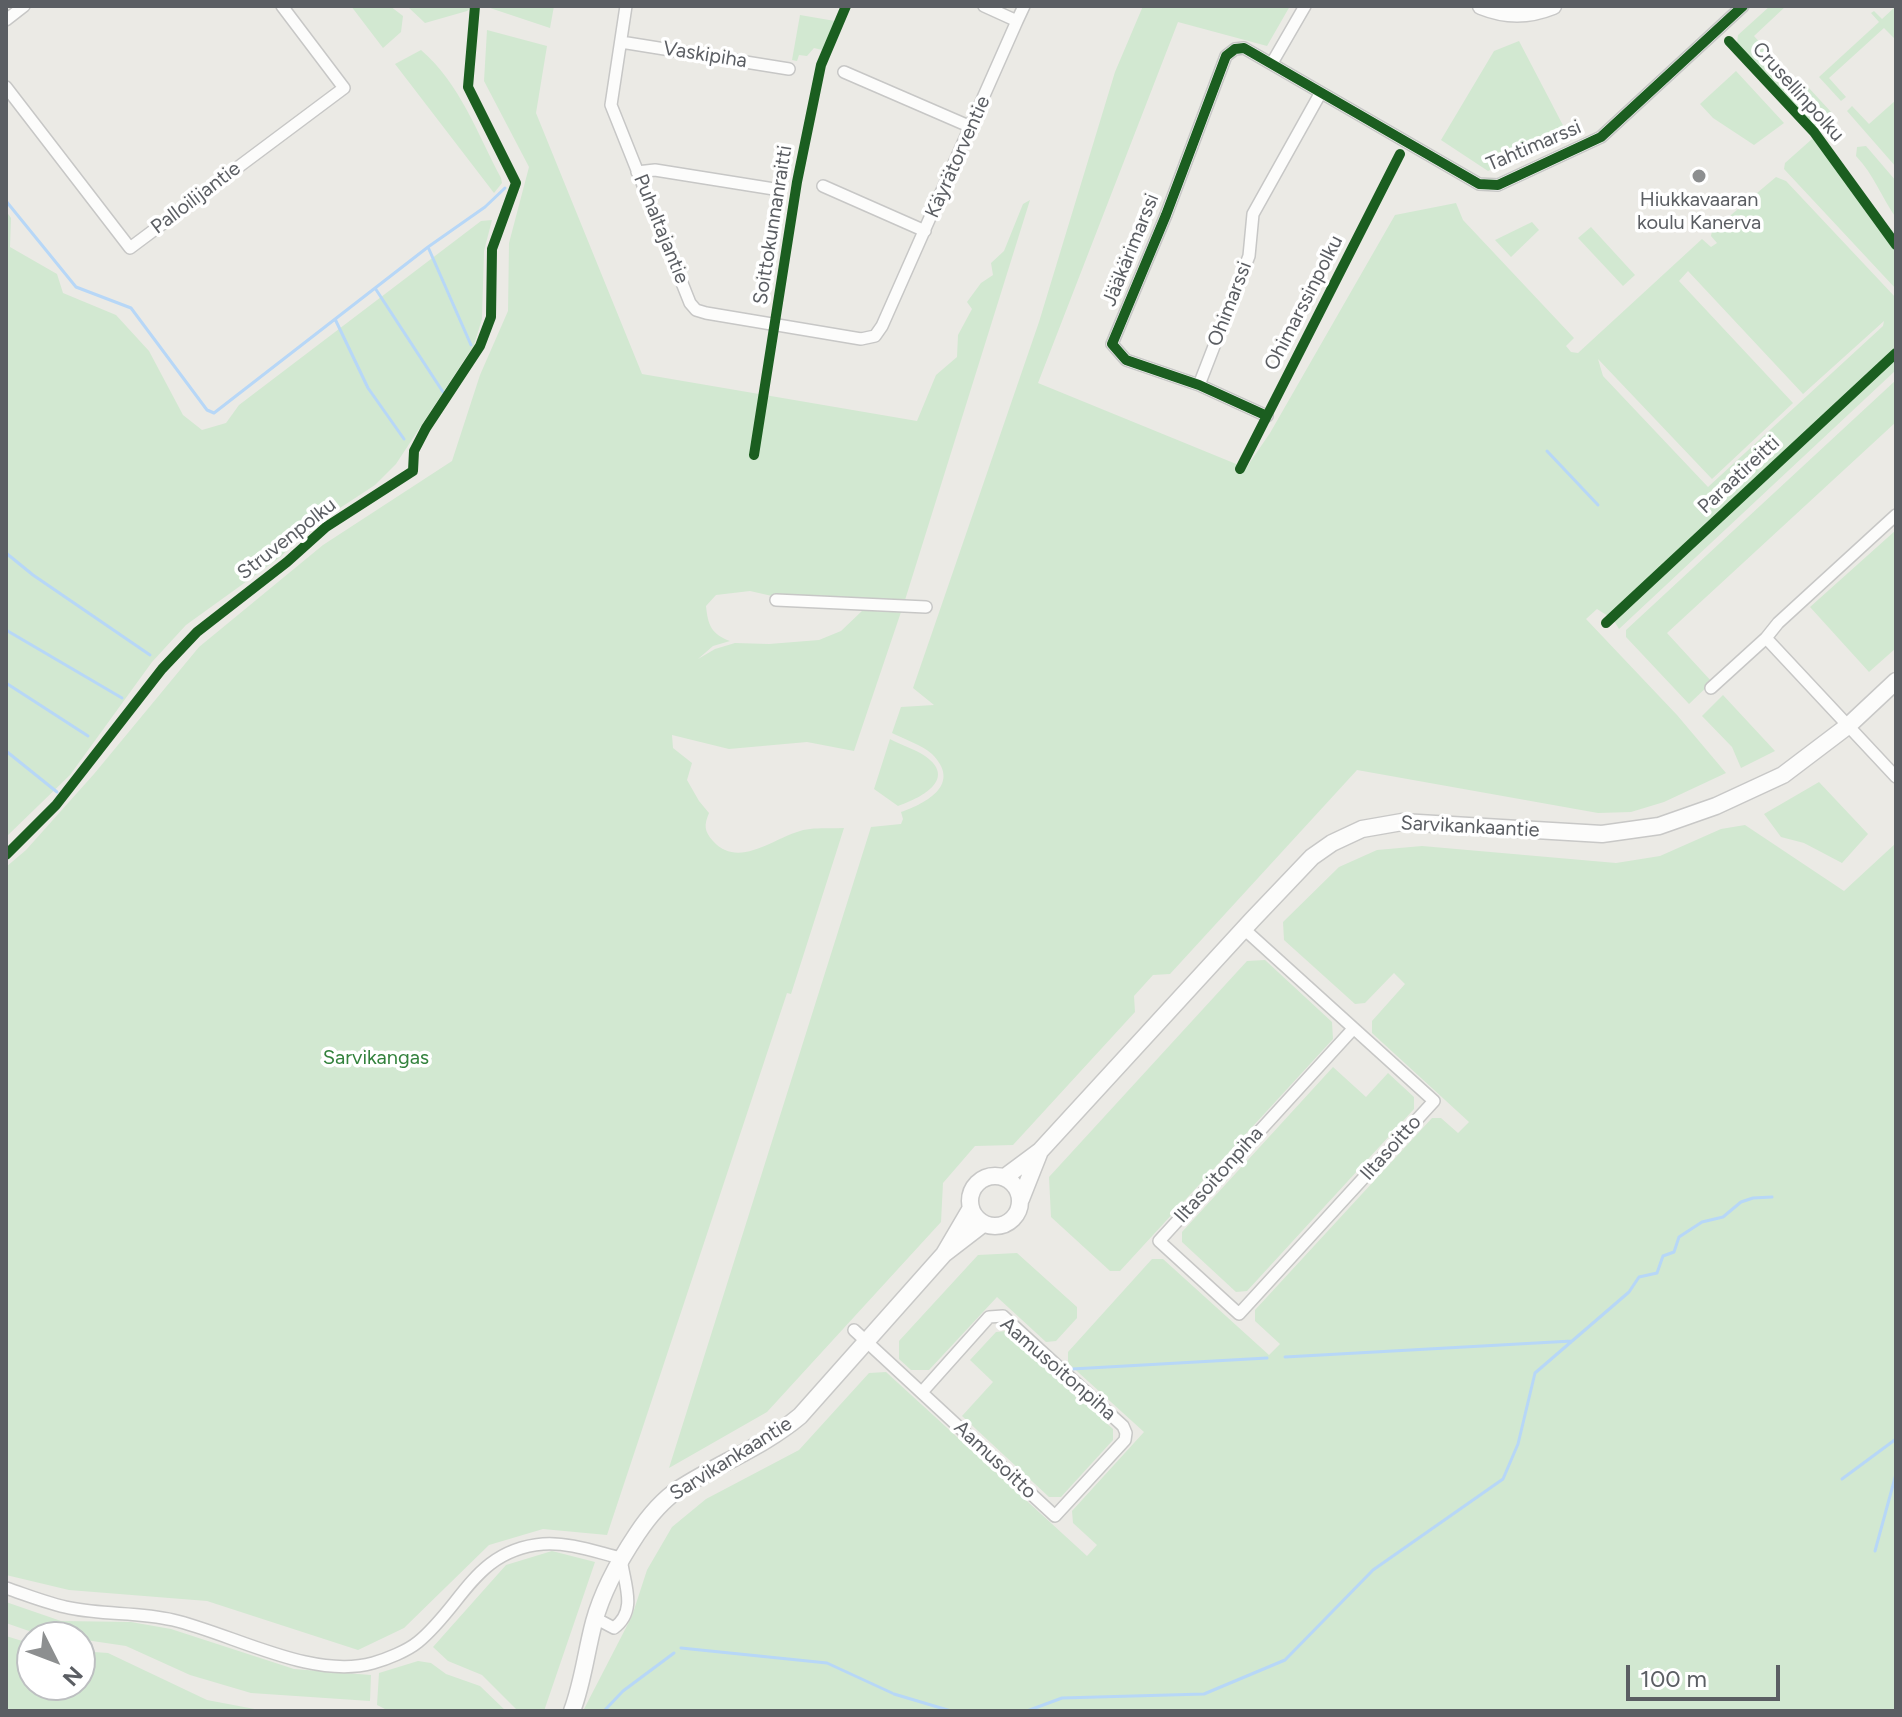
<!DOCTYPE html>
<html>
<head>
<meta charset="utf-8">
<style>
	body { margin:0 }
	#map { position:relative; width:1902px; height:1717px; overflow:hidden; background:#ebeae5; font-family:Figtree,sans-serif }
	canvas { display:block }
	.frame { position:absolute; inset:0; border:8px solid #5b5e63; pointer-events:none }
	.north { position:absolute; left:16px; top:1621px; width:80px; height:80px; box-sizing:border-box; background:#fff; border:2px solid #bdbfc1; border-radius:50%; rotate:132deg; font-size:22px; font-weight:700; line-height:32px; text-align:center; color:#5b5e63 }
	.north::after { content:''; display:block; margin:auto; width:28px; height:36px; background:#8d8f90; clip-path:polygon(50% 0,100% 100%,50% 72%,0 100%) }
	.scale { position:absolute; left:1626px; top:1665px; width:154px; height:36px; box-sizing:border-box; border:4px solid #5b5e63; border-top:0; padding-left:10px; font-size:24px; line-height:28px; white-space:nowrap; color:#5b5e63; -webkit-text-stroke:6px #fff; paint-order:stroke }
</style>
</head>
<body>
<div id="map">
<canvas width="1902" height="1717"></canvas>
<div class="frame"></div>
<div class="north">N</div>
<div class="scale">100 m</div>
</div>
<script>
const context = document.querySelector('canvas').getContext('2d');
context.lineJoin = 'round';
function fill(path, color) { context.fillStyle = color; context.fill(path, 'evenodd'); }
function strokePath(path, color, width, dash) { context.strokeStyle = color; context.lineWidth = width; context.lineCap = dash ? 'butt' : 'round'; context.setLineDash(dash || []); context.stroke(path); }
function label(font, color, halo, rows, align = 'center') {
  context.font = font + ' Figtree,sans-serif'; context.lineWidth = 7; context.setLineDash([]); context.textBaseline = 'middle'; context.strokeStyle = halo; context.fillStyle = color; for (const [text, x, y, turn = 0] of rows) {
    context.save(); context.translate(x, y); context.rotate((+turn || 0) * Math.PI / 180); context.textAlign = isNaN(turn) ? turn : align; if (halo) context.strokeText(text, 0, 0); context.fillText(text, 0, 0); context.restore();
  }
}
fill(new Path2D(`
	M 351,6 L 390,6 L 403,16 L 401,32 L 383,48 Z
	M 407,6 L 473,6 L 467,11 L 425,23 Z
	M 490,6 L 554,6 L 550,28 L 490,8 Z
	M 1143,6 L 1290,6 L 1267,46 L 1178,22 L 1038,383 L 1246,468 L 1270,433 L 1395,215 L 1456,203 L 1463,220 L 1574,338 L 1566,346 L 1571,352 L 1578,353 L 1702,239 L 1711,247 L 1717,243 L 1711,236 L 1712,231 L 1776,177 L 1786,181 L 1896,298 L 1896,348 L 1608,616 L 1597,609 L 1586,619 L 1677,715 L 1726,773 L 1664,802 L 1631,812 L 1598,813 L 1357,770 L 1170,974 L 1153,975 L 1134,996 L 1135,1012 L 1013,1145 L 975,1146 L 943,1183 L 941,1222 L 767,1412 L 669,1468 L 871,827 L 901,824 L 903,819 L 901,812 C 927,803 962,784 932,754 C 922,745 904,739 892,733 L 901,707 L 934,705 L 913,688 L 1039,322 L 1115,72 ZM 1688,271 L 1803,394 L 1884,321 L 1883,326 L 1708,487 L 1603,376 L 1598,359 L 1712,479 L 1793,403 L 1679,281 Z
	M 1770,6 L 1786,6 L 1754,36 L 1804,90 L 1808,87 L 1832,113 L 1813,127 L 1737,43 L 1738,35 Z
	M 1896,6 L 1896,40 L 1884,28 L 1829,78 L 1846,97 L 1841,101 L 1819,77 L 1879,22 L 1871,13 L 1874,11 L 1882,19 Z
	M 800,15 L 835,21 L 822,50 L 814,48 L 807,56 L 799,55 L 797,61 L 792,60 Z
	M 487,30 L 547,46 L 536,113 L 642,374 L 917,421 L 936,375 L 957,357 L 958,335 L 972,309 L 967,302 L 981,283 L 993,275 L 991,263 L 1004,251 L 1023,204 L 1030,200 L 905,600 L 795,595 L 772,596 L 750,591 L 716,595 L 706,606 C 708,625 711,634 730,641 L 713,646 L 698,659 L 715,649 L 735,643 L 769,644 L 819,640 L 841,631 L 863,610 L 901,612 L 854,751 L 807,742 L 729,749 L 672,735 L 673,748 L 692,763 L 687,780 L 699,801 L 709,813 C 704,825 704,831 713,841 C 738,869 772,839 800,831 C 813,827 829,829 844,828 L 791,994 L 787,993 L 607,1535 L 543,1529 L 489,1545 L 404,1628 L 358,1650 L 207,1601 L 69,1590 L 6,1575 L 6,867 L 26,850 L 94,774 L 199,647 L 323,545 L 452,461 L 480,375 L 508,311 L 509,243 L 529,167 L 484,81 Z
	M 1519,41 L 1567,133 L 1488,171 L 1441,140 L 1494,51 Z
	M 421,50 C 460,83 478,135 501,178 L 502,183 L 494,193 L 395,64 Z
	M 1736,71 L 1784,123 L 1754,145 L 1713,118 L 1700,104 Z
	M 1896,100 L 1896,167 L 1847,111 L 1852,106 L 1869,124 Z
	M 1812,139 L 1817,141 L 1896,249 L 1896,289 L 1784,169 L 1785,163 Z
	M 1866,146 L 1896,181 L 1896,218 C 1881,196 1874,175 1856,156 L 1857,147 Z
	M 6,211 L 11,218 L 10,247 L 57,274 L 63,293 L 116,315 L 149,351 L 183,415 L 202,430 L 226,423 L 239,405 L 481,221 L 492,220 L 484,251 L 482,319 L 474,345 L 396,464 L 375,485 L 314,525 L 279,558 L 186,625 L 152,662 L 70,775 L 6,837 Z
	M 1532,222 L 1539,230 L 1511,257 L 1495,240 Z
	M 1591,227 L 1635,275 L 1623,286 L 1578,238 Z
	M 1896,357 L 1896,370 L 1619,629 L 1613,619 Z
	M 1896,380 L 1896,422 L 1667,633 L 1712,682 L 1689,704 L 1626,637 L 1626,630 Z
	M 1896,530 L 1896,648 L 1869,672 L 1810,607 Z
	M 1723,695 L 1775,751 L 1741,768 L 1732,747 L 1702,716 Z
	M 890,739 C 901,745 915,749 925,756 C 959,780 918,799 898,806 L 874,789 Z
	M 1819,782 L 1868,834 L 1842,863 L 1804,843 L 1781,837 L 1764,814 Z
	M 1745,825 L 1844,891 L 1896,843 L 1896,1711 L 583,1711 L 632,1616 L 647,1570 L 672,1527 L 706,1499 L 799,1450 L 869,1373 L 886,1372 L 1087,1556 L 1097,1545 L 1073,1523 L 1072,1511 L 1144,1432 L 1068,1363 L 1068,1352 L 1152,1259 L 1163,1259 L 1269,1355 L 1280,1344 L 1255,1321 L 1255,1310 L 1432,1118 L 1441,1118 L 1458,1133 L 1469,1122 L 1372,1033 L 1372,1021 L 1405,984 L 1394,973 L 1365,1003 L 1355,1004 L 1284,940 L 1283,922 L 1339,867 L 1377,850 L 1422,846 L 1616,863 L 1660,856 L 1721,829 Z
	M 1265,960 L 1332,1022 L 1333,1039 L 1120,1271 L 1110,1271 L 1051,1217 L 1049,1177 L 1247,961 Z
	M 1333,1067 L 1366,1097 L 1388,1073 L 1414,1097 L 1414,1109 L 1247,1291 L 1236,1292 L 1182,1242 L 1182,1232 Z
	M 1017,1253 L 1077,1307 L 1077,1318 L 1056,1341 L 1046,1342 L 997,1297 L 929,1370 L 911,1370 L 899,1359 L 899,1341 L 978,1255 Z
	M 1007,1331 L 1113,1429 L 1113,1440 L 1061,1497 L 1049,1497 L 962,1416 L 993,1382 L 970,1360 L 996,1332 Z
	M 552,1551 L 595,1562 L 544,1711 L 518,1711 L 482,1675 L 448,1661 L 433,1647 L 506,1565 Z
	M 6,1602 L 61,1621 L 131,1622 L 171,1629 L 294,1669 L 371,1675 L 370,1701 L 251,1693 L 190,1675 L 126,1646 L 32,1632 L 6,1623 Z
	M 6,1636 L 32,1644 L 32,1685 L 80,1685 L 80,1651 L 108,1653 L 207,1700 L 265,1711 L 6,1711 Z
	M 418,1661 L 431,1663 L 446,1674 L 480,1686 L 506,1711 L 389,1711 L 377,1705 L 379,1673 Z`), '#d2e8d1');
strokePath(new Path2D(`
	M 6,201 L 76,287 L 131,308 L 207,410 L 214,413 L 428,247 L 485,207 L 505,188
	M 428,247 L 471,345
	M 375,288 L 443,392
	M 335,319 L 368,388 L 404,439
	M 1547,451 L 1598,505
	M 6,553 L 33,575 L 150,655
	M 6,630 L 122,698
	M 6,683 L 88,736
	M 6,751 L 57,792
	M 1285,1357 L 1572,1341
	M 1072,1369 L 1267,1358
	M 1842,1479 L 1896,1439
	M 1875,1551 L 1896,1474
	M 681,1648 L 827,1663 L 892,1693
	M 894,1694 L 951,1711
	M 604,1711 L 623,1691 L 674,1653
	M 1027,1711 L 1062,1698 L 1204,1694 L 1285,1660 L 1373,1570 L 1503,1479 L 1518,1444 L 1535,1373 L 1629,1292 L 1639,1277 L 1657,1273 L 1663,1256 L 1674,1252 L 1679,1237 L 1702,1222 L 1723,1217 L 1741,1202 L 1753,1198 L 1772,1197`), '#b7d7f7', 3);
const street = new Path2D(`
	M 626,6 L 611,105 L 690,303 L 696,310 L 706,313 L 861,339 L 875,336 L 882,326 L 1017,21 L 984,6
	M 6,20 L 24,6
	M 1017,21 L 1024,6
	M 621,42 L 789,69
	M 1272,63 L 1305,6
	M 844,72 L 971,127
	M 6,87 L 130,248 L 344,88 L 282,6
	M 637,172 L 655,170 L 774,189
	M 823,186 L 925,231
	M 1199,385 L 1249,256 L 1253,214 L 1320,94
	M 1267,416 L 1199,385 L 1126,360 L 1112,344 L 1166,215 L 1226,56 L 1235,49 L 1244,48 L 1479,184 L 1498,185 L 1601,137 L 1743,6
	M 1896,515 L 1778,623 L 1766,638 L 1896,777
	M 776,600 L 926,607
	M 1711,688 L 1766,638
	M 1244,929 L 1434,1101 L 1239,1314 L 1159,1241 L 1353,1029
	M 854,1330 L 1055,1516 L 1125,1440 L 1126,1433 L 1123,1426 L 1003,1316 L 989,1317 L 922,1392
	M 6,1588 C 27,1595 49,1604 70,1608 C 104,1615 139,1612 173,1620 C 233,1634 312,1680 373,1663 C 387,1659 407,1651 418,1642 C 463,1605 475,1550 543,1544 C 568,1542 596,1552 621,1558 C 624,1584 638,1610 614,1628 L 595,1618`);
const secondary = new Path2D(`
	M 1481,6 C 1506,16 1528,16 1553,6
	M 1040,1151 L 1252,920 L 1312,857 L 1332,843 L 1362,829 L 1402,822 L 1602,834 L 1659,826 L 1716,806 L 1783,775 L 1849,725 L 1896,681
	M970 1201a25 25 0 1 1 50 0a25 25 0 1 1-50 0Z
	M 1005,1177 L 1040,1151 L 1021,1199
	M 971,1208 L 944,1254 L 983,1224
	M 572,1711 C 583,1682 586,1652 594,1622 C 603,1589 619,1561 637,1534 C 649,1516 661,1501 679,1489 C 719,1463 763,1447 800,1416 L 944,1254`);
strokePath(street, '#c7c7c6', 14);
strokePath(secondary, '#c8c8c7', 19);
strokePath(street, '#fcfcfb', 11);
strokePath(secondary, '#fcfcfb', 16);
strokePath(new Path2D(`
	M 1729,41 L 1814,132 L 1896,245
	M 1267,416 L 1199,385 L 1126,360 L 1112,344 L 1166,215 L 1226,56 L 1235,49 L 1244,48 L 1479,184 L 1498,185 L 1601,137 L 1743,6
	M 754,455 L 797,182 L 821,65 L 846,6
	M 1240,469 L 1400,154
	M 1606,623 L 1896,353
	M 6,855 L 56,805 L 162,669 L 197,632 L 287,562 L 326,527 L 413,471 L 414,451 L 426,428 L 480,346 L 491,317 L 492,249 L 516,183 L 468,87 L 475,6`), '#1b5e20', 10);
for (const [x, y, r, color] of [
	[1699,176,8,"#8d8f90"]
]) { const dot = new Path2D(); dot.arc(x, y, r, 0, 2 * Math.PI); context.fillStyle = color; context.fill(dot); strokePath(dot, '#fff', 3); }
label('20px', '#5b5e63', '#fff', [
	["Vaskipiha",705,55,9],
	["Crusellinpolku",1798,92,48],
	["Tahtimarssi",1534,146,-23],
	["Käyrätorventie",958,157,-66],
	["Palloilijantie",196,198,-37],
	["Soittokunnanraitti",773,225,-81],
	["Puhaltajantie",661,229,68],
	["Jääkärimarssi",1131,250,-68],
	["Ohimarssinpolku",1304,303,-63],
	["Ohimarssi",1230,304,-69],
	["Paraatireitti",1739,475,-43],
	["Struvenpolku",287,539,-38],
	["Sarvikankaantie",1470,827,3],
	["Iltasoitto",1391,1148,-48],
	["Iltasoitonpiha",1219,1175,-48],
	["Aamusoitonpiha",1058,1369,41],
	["Sarvikankaantie",731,1459,-32],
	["Aamusoitto",995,1460,43]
]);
label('20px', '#5b5e63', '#fff', [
	["Hiukkavaaran",1699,200],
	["koulu Kanerva",1699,223]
]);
label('20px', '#33823d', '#fff', [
	["Sarvikangas",376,1058]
]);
</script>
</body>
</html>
